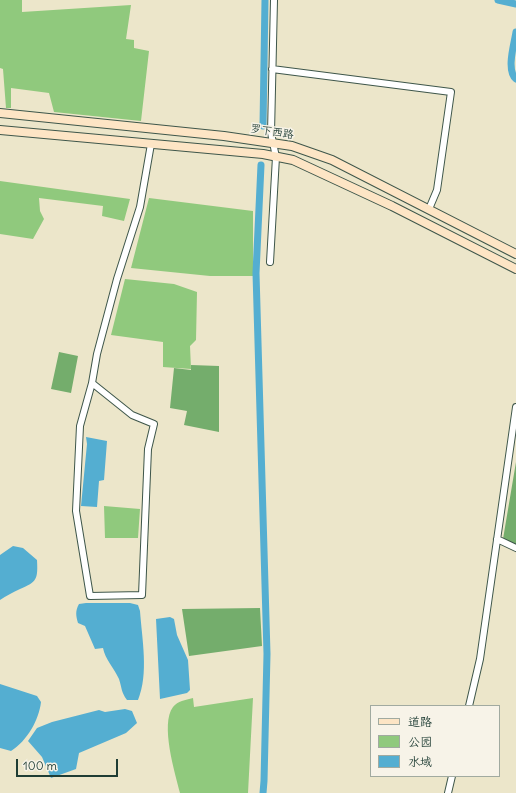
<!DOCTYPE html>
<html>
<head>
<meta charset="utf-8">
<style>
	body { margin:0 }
	#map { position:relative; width:516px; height:793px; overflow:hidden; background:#ece6ca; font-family:Delius,"LXGW WenKai TC",sans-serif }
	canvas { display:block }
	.legend { position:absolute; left:370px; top:705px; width:130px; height:72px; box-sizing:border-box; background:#f7f3e8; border:1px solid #a1aaa0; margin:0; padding:5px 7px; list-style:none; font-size:12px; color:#1f3d34 }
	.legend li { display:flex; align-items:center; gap:8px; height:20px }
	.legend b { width:20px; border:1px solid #a1aaa0 }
	.scale { position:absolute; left:16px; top:759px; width:102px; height:18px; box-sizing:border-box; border:2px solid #1f3d34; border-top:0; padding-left:5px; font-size:12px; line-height:14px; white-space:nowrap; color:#1f3d34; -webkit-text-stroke:3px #f7f3e8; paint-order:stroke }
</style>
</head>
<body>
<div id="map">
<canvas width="516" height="793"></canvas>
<ul class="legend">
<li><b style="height:5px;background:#fde5c5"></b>道路</li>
<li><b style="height:11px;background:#90c97d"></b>公园</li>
<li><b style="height:11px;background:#54aed1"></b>水域</li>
</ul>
<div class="scale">100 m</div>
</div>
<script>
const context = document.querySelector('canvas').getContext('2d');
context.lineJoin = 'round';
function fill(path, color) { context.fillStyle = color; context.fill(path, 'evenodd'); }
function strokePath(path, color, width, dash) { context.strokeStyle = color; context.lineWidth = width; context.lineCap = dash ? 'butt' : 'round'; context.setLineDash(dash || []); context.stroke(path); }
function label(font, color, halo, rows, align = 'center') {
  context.font = font + ' Delius,"LXGW WenKai TC",sans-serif'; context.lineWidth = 3; context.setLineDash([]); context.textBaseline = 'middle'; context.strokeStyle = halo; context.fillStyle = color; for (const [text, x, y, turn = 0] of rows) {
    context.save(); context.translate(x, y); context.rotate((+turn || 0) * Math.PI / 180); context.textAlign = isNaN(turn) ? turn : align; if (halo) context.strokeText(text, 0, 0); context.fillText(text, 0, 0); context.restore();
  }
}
fill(new Path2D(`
	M 0,0 L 22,0 L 22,12 L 131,5 L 126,39 L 134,40 L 134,48 L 149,51 L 141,121 L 54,112 L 49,93 L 11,88 L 11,108 L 6,108 L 3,69 L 0,68 Z
	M 0,181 L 130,199 L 124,221 L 102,216 L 103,206 L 39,198 L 40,211 L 44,219 L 33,239 L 0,234 Z
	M 149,198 L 253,211 L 253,276 L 210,276 L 131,268 Z
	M 125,279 L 174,284 L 197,292 L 196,340 L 190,346 L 191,369 L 163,367 L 163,342 L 111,335 Z
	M 104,506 L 140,509 L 138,538 L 105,538 Z
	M 193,698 L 194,707 L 253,698 L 248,793 L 180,793 C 175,773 160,724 173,707 C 178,701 185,700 193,698 Z`), '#90c97d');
fill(new Path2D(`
	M 59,352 L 78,356 L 71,393 L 51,389 Z
	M 191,365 L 219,366 L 219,432 L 184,425 L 187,411 L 170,408 L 174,368 L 191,370 Z
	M 516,462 L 516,546 L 503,539 Z
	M 260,608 L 262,646 L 189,656 L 182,609 Z`), '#74ad6c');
fill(new Path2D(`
	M 86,437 L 107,441 L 104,480 L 99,481 L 97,507 L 81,506 L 87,444 Z
	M 13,546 L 23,548 L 37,560 C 38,579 37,582 20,589 C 13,592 6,596 0,600 L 0,555 Z
	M 86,603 L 130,603 L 138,605 L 140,611 C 142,639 149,674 138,700 L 127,700 C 121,692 122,688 119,679 C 114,668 105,659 103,648 L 95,649 L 85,626 L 78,623 C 76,616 75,611 79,604 Z
	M 170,617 L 174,619 L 177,635 L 188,660 L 190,690 L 187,693 L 160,699 L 156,619 Z
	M 0,684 L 37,696 L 41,702 C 39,720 27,741 11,751 L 0,748 Z
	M 125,709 L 132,711 L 137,723 L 126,733 L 79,753 L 76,769 L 51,778 L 42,757 L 28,741 L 37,728 L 52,722 L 99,710 L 105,712 Z`), '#54aed1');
strokePath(new Path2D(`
	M 498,0 L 516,4
	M 516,32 C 514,45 506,70 516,79
	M 263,126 L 265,0
	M 261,165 L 256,273 L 267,654 L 264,781 L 263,793`), '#54aed1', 7);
const minor = new Path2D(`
	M 272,69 L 451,92 L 437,190 L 429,209
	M 270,262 L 276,157 L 271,133 L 274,0
	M 92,383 L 80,426 L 76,511 L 90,596 L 142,595 L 148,449 L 154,424 L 132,415 L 92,383 L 97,354 L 117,279 L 140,207 L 151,144
	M 497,539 L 516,548
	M 469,706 L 480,659 L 516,407
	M 448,793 L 452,776`);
const secondary = new Path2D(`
	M 0,113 L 224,136 L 292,146 L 332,160 L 516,254
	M 0,130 L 263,154 L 293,160 L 392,206 L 516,269`);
strokePath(minor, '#3e564a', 8);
strokePath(secondary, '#3e564a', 10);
strokePath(minor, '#fff', 6);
strokePath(secondary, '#fde5c5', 8);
label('11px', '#1f3d34', '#f7f3e8', [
	["罗下西路",272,132,9]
]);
</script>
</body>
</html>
